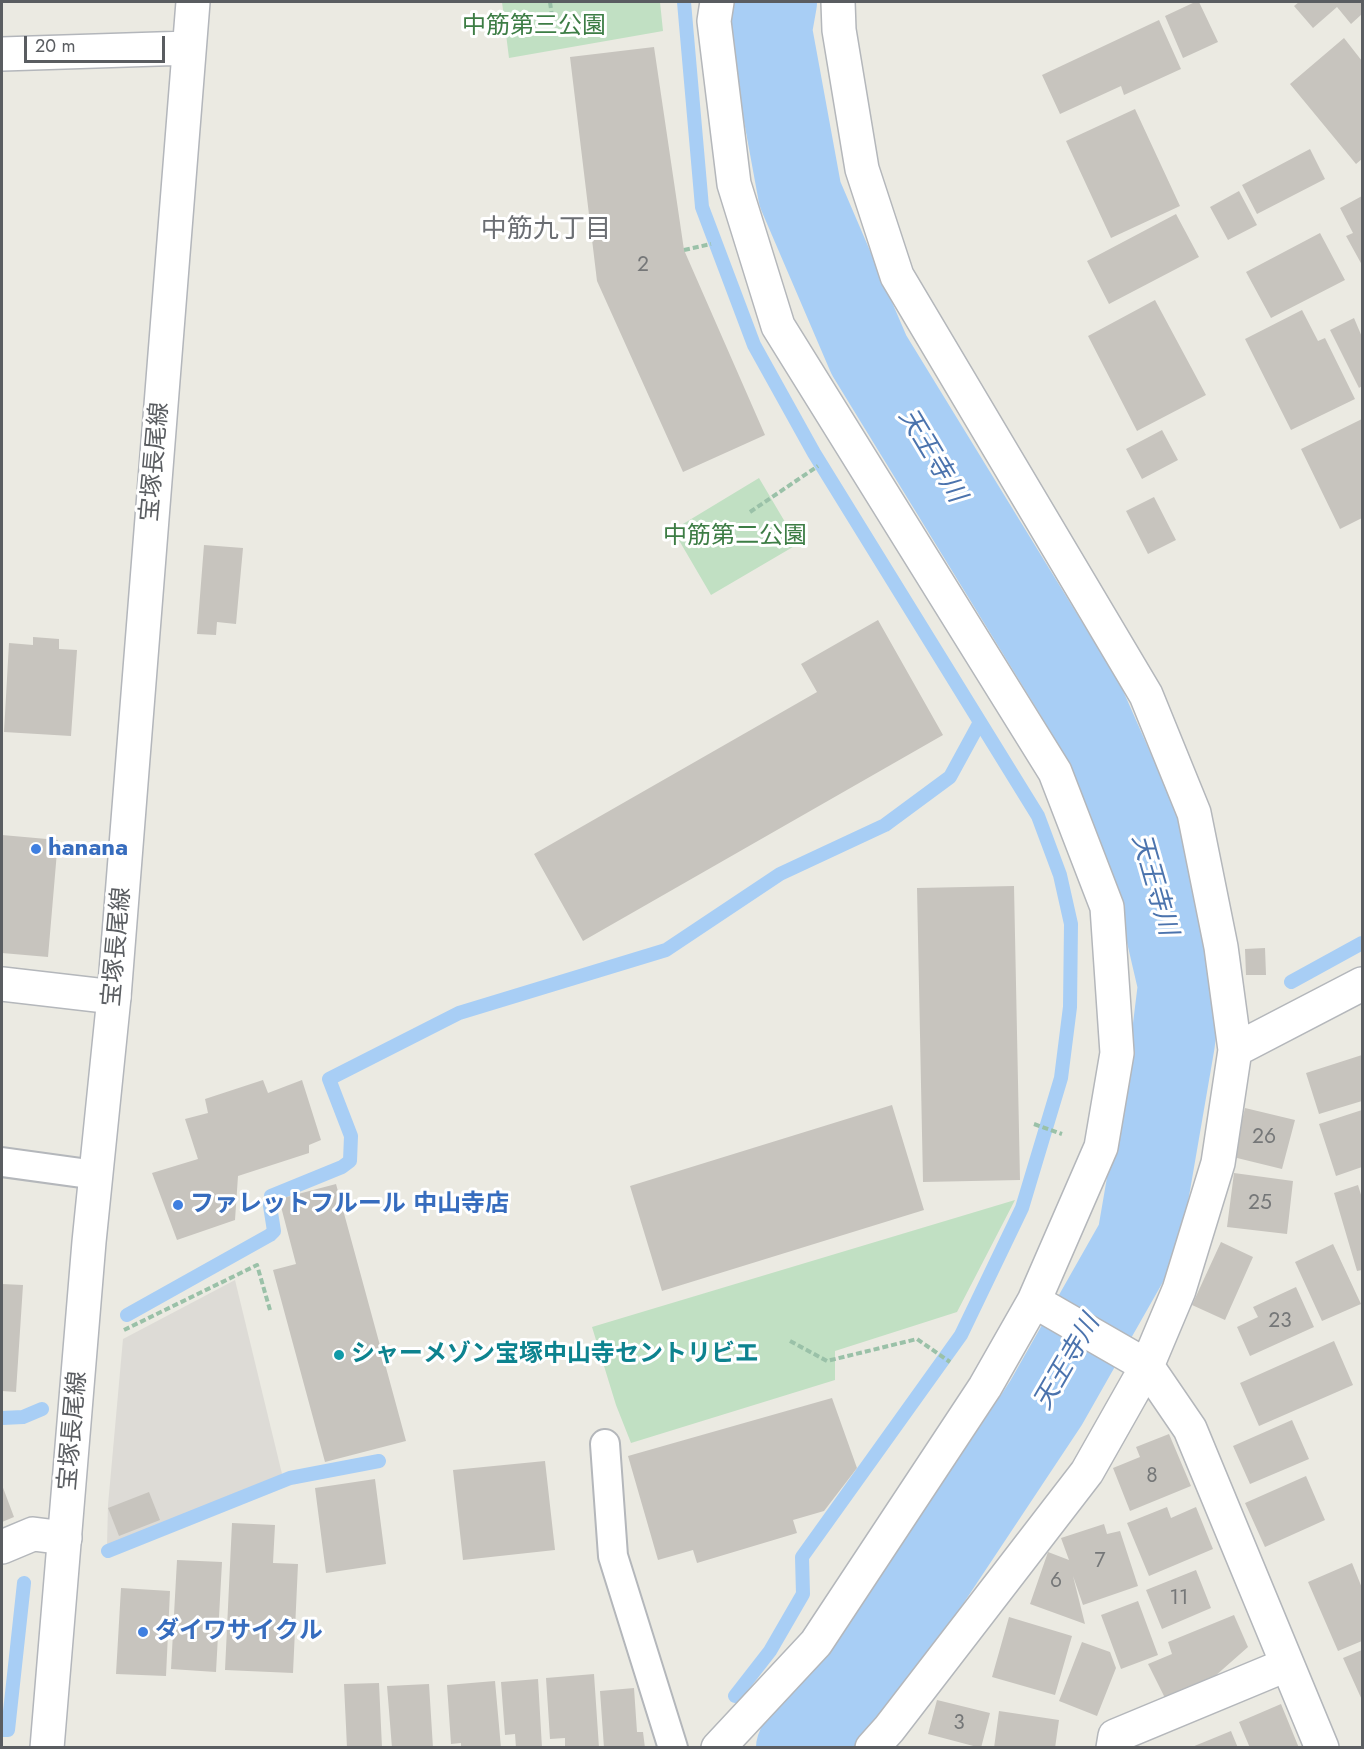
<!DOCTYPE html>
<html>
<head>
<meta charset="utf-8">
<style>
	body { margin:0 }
	#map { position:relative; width:1364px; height:1749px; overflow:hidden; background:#ebeae2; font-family:Jost,sans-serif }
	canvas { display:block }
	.frame { position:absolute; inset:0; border:3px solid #5a5d61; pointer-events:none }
	.scale { position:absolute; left:24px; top:36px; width:141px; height:27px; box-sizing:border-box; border:3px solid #5a5d61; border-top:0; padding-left:8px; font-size:18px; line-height:21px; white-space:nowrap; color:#5a5d61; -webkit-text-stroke:4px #fff; paint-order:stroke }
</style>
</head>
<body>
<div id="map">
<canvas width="1364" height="1749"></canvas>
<div class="frame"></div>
<div class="scale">20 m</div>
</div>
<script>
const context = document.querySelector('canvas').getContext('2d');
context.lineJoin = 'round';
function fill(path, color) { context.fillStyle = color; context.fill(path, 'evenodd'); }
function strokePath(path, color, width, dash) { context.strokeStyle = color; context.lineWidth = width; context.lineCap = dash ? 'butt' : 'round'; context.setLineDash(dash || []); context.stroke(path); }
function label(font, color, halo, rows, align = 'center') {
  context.font = font + ' Jost,"Noto Sans JP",sans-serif'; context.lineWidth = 6; context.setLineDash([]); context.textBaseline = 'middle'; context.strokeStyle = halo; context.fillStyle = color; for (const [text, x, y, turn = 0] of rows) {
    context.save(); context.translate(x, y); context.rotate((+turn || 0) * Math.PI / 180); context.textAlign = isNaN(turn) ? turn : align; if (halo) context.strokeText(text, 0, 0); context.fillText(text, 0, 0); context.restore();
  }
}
fill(new Path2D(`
	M 235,1280 L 283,1478 L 107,1546 L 108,1505 L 123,1339 Z`), '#dddbd6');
fill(new Path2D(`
	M 502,2 L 660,2 L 663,31 L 509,58 Z
	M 759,478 L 798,544 L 711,595 L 673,530 Z
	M 1015,1200 L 957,1312 L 835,1351 L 835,1380 L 631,1443 L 616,1405 L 592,1327 Z`), '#c1e0c3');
strokePath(new Path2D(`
	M 684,2 L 702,207 L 754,345 L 814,453 L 1038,816 L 1060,875 L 1071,924 L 1070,1007 L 1061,1078 L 1022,1208 L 961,1335 L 802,1557 L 803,1594 L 770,1651 L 735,1696
	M 1291,982 L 1362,943
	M 1180,985 L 1202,985
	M 127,1315 L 270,1235 L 274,1231 L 270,1206 L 271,1196 L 342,1167 L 350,1161 L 351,1136 L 329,1079 L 459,1013 L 666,950 L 780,874 L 885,825 L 950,777 L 980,722
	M 2,1418 L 23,1417 L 42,1409
	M 108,1551 L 290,1478 L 379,1461
	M 2,1730 L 8,1730 L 24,1583`), '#a8cef5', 14);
strokePath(new Path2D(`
	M 775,2 L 770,30 L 800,194 L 869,355 L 1083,704 L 1150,856 L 1180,985 L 1173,1042 L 1139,1239 L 1046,1403 L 886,1644 L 798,1748`), '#a8cef5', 84);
fill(new Path2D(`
	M 1195,2 L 1199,2 L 1218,42 L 1183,58 L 1165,16 Z
	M 1299,2 L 1362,2 L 1362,14 L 1351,24 L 1337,7 L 1313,28 L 1294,6 Z
	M 1159,20 L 1181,69 L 1124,95 L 1121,86 L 1060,114 L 1042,75 Z
	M 1344,38 L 1362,61 L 1362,159 L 1356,164 L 1290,84 Z
	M 654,47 L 684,250 L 765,435 L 683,472 L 597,281 L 570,57 Z
	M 1135,109 L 1180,206 L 1111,238 L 1066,141 Z
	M 1310,149 L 1325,179 L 1257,214 L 1242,185 Z
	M 1239,191 L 1257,225 L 1228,240 L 1210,207 Z
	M 1362,196 L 1362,265 L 1346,236 L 1353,233 L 1340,208 Z
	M 1176,214 L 1199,257 L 1109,304 L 1087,261 Z
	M 1320,233 L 1345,280 L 1271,318 L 1246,272 Z
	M 1155,300 L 1206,395 L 1137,431 L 1088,336 Z
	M 1302,310 L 1318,341 L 1325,338 L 1355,399 L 1291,430 L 1245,339 Z
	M 1354,318 L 1362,337 L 1362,386 L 1359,388 L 1330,330 Z
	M 1362,419 L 1362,518 L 1340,529 L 1301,449 Z
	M 1162,430 L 1178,460 L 1142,479 L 1126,449 Z
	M 1154,497 L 1176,540 L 1148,554 L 1126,511 Z
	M 204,545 L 243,548 L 236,624 L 217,622 L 216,635 L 197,634 Z
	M 878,620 L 943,735 L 583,941 L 534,854 L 817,692 L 801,664 Z
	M 33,637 L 59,639 L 59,649 L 77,650 L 71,736 L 4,732 L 9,643 L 33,645 Z
	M 2,835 L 58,840 L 48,957 L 2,953 Z
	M 1014,886 L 1020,1180 L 923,1182 L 917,888 Z
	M 1265,948 L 1266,975 L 1246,975 L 1245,949 Z
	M 1362,1055 L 1362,1101 L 1319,1114 L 1306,1073 Z
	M 263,1080 L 268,1093 L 302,1080 L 321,1140 L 309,1145 L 309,1153 L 238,1176 L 235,1220 L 177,1240 L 152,1173 L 198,1159 L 185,1119 L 208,1113 L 205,1099 Z
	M 892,1105 L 924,1210 L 662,1291 L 630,1186 Z
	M 1245,1108 L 1295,1120 L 1282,1169 L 1233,1157 Z
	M 1362,1110 L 1362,1167 L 1336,1176 L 1319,1124 Z
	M 1234,1173 L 1293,1181 L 1287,1234 L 1227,1227 Z
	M 336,1184 L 406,1441 L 325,1462 L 273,1270 L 296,1264 L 279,1199 Z
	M 1358,1185 L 1362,1198 L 1362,1270 L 1357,1271 L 1334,1193 Z
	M 1221,1242 L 1253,1257 L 1225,1320 L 1192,1305 Z
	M 1333,1244 L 1361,1304 L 1322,1321 L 1295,1262 Z
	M 2,1284 L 23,1285 L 16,1392 L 2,1391 Z
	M 1296,1287 L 1314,1327 L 1250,1356 L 1237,1327 L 1258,1317 L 1253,1307 Z
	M 1334,1341 L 1353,1385 L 1259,1426 L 1240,1383 Z
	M 832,1398 L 857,1468 L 824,1511 L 793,1520 L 797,1533 L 697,1563 L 693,1550 L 658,1560 L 628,1456 Z
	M 1292,1420 L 1309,1459 L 1250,1484 L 1233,1446 Z
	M 1169,1434 L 1191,1486 L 1130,1511 L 1113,1468 L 1140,1457 L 1136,1447 Z
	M 545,1461 L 555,1550 L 463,1560 L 453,1470 Z
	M 1306,1476 L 1325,1520 L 1265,1547 L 1245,1503 Z
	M 375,1479 L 386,1564 L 326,1573 L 315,1488 Z
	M 2,1485 L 14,1517 L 2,1522 Z
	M 149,1492 L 160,1520 L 119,1536 L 108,1508 Z
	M 1167,1507 L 1171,1518 L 1196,1507 L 1213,1549 L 1149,1576 L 1127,1523 Z
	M 232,1523 L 275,1525 L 273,1563 L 298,1564 L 293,1673 L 225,1670 Z
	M 1104,1524 L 1107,1534 L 1120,1531 L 1138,1586 L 1083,1605 L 1073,1576 L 1085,1624 L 1030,1604 L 1048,1552 L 1069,1560 L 1061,1538 Z
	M 177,1560 L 222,1562 L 216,1672 L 171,1669 Z
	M 1352,1563 L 1362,1588 L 1362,1641 L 1338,1651 L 1308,1582 Z
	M 1196,1570 L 1211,1608 L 1162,1629 L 1146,1590 Z
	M 121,1588 L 170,1591 L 166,1676 L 116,1674 Z
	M 1138,1601 L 1158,1655 L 1121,1669 L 1101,1615 Z
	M 1234,1615 L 1248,1647 L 1214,1677 L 1165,1698 L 1148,1664 L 1172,1654 L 1168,1642 Z
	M 1009,1617 L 1072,1636 L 1055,1695 L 992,1677 Z
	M 1082,1642 L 1110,1652 L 1116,1668 L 1097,1716 L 1059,1701 Z
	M 1362,1650 L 1362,1700 L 1343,1658 Z
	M 594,1674 L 599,1748 L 565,1748 L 565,1738 L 550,1739 L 546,1678 Z
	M 538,1679 L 542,1748 L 516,1748 L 515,1734 L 505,1735 L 501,1682 Z
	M 495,1681 L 501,1748 L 461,1748 L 461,1743 L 451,1744 L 447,1685 Z
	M 379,1683 L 382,1748 L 347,1748 L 344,1684 Z
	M 429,1684 L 433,1748 L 392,1748 L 387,1686 Z
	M 634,1688 L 637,1732 L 643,1732 L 645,1748 L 604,1748 L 600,1691 Z
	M 937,1700 L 990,1713 L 981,1748 L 928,1734 Z
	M 1281,1704 L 1299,1748 L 1250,1748 L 1239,1722 Z
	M 999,1711 L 1059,1720 L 1055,1748 L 994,1748 Z
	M 1231,1731 L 1238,1748 L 1192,1748 L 1192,1747 Z`), '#c7c4be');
const lane = new Path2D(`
	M 2,1162 L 96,1175
	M 605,1444 L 613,1556 L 673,1748`);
const street = new Path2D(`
	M 717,2 L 714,21 L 734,184 L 778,326 L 1055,772 L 1107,907 L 1117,1053 L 1101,1147 L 1034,1301 L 985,1387 L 816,1643 L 718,1748
	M 838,2 L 839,30 L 862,169 L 897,276 L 1146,695 L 1194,813 L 1221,947 L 1235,1050 L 1218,1163 L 1179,1290 L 1147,1366 L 1087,1472 L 889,1729 L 872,1748
	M 2,984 L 114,997
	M 1235,1050 L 1362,984
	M 1034,1301 L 1147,1366 L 1190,1429 L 1322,1748
	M 2,1547 L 33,1534 L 65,1538
	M 1113,1748 L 1115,1736 L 1286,1665`);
const secondary = new Path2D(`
	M 2,54 L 189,48
	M 47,1748 L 89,1242 L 114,997 L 193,2`);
strokePath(lane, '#b4b7bb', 32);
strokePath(street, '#b4b7bb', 36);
strokePath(secondary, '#b3b6bb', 36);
strokePath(new Path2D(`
	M 550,2 L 553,23
	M 684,250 L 711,244
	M 750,512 L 818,466
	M 1034,1124 L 1062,1134
	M 124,1330 L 257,1265 L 270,1310
	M 790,1341 L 827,1361 L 917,1339 L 950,1362`), '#9ac1a8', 4, [6, 3]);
strokePath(lane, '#fff', 28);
strokePath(street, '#fff', 33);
strokePath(secondary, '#fff', 33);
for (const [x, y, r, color] of [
	[36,849,6,"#3f7fe0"],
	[178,1205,6,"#3f7fe0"],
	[339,1355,6,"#0f9aa8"],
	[143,1632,6,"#3f7fe0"]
]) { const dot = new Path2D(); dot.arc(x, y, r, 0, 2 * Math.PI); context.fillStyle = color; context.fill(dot); strokePath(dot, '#fff', 2); }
label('21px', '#757778', null, [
	["2",643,266],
	["26",1264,1138],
	["25",1260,1204],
	["23",1280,1322],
	["8",1152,1477],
	["7",1100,1562],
	["6",1056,1582],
	["11",1179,1599],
	["3",959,1724]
]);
label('24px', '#3d7d45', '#fff', [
	["中筋第三公園",534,27],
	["中筋第二公園",735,537]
]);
label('24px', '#5a5d61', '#fff', [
	["宝塚長尾線",156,462,-85],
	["宝塚長尾線",118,947,-85],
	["宝塚長尾線",74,1431,-85]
]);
label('bold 24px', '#366cbe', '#fff', [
	["hanana",48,849],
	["ファレットフルール 中山寺店",190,1205],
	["ダイワサイクル",155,1632]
], 'left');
label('bold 24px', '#0d838f', '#fff', [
	["シャーメゾン宝塚中山寺セントリビエ",351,1355]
], 'left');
label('26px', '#6b6e73', '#fff', [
	["中筋九丁目",546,231]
]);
label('italic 26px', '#4b73ad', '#fff', [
	["天王寺川",931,456,59],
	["天王寺川",1153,885,74],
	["天王寺川",1068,1363,-60]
]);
</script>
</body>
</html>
